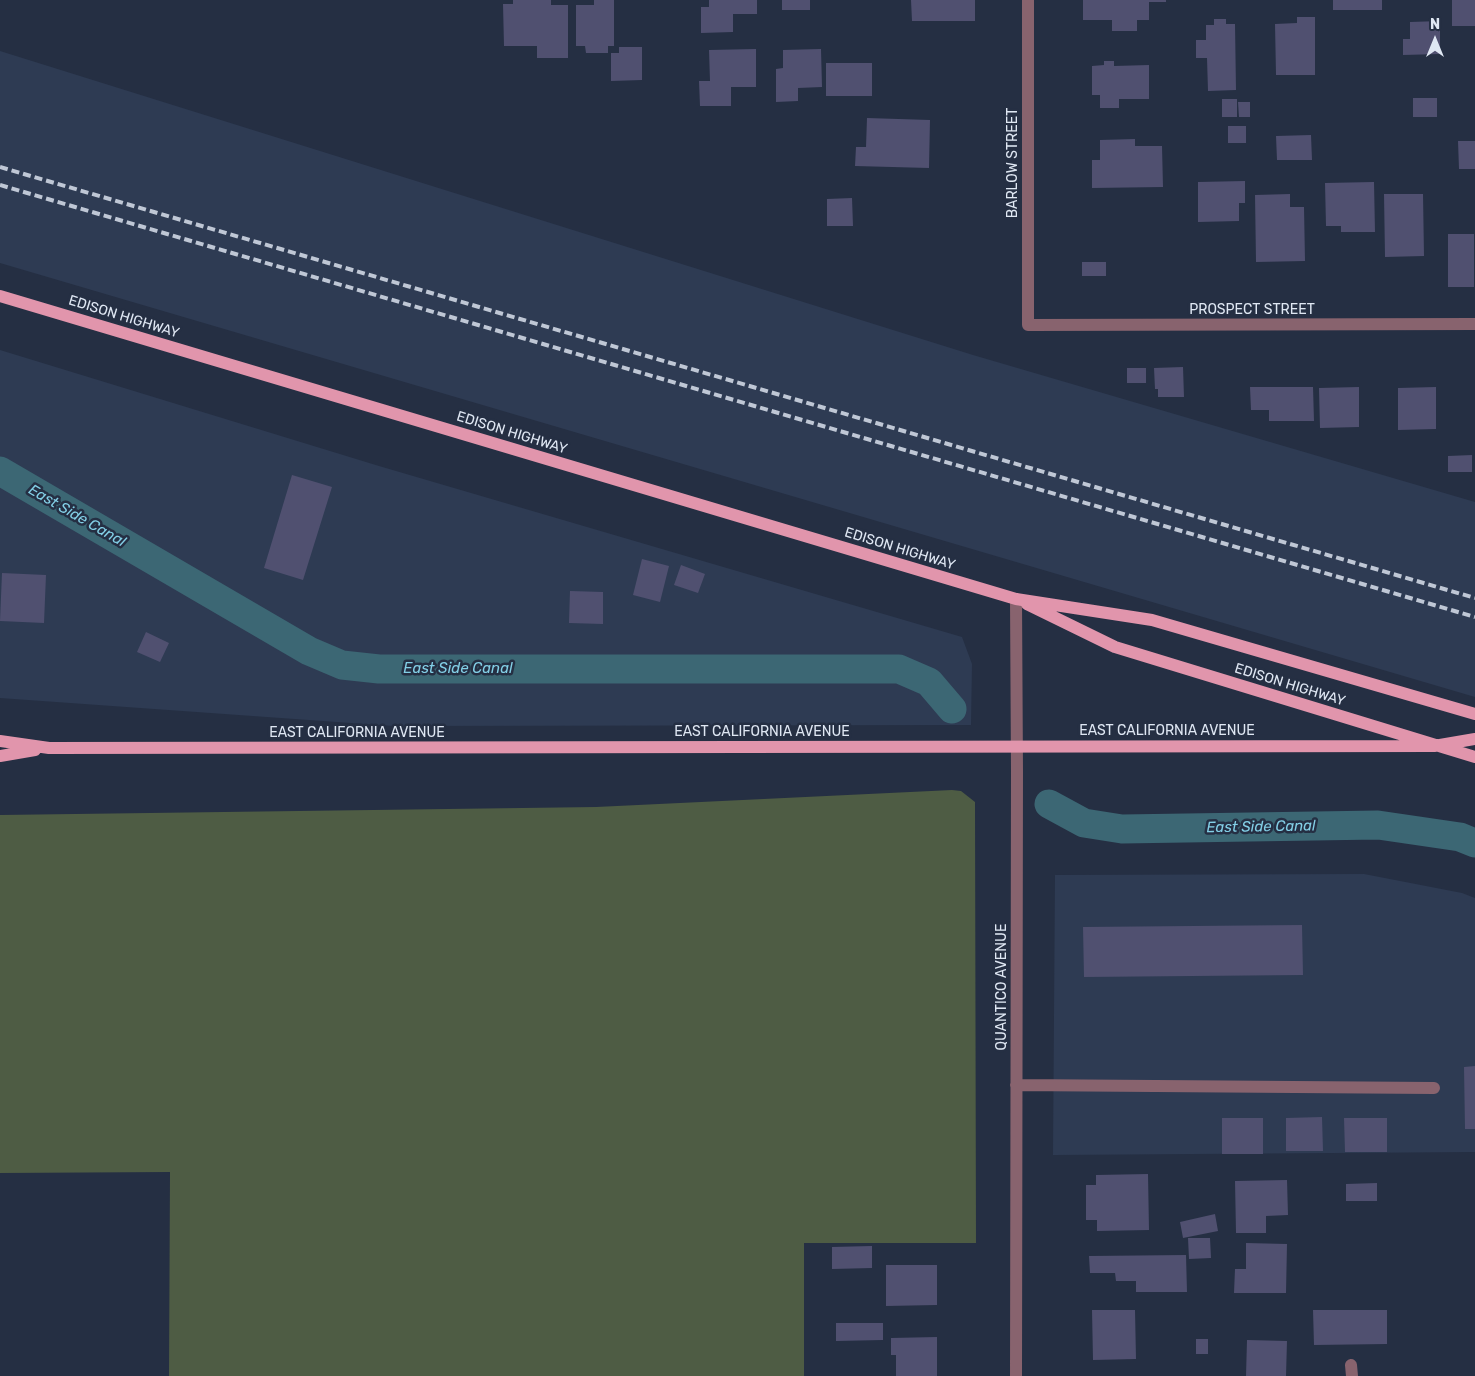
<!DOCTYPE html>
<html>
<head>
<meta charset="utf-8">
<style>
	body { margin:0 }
	#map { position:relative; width:1475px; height:1376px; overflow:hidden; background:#252f43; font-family:Rubik,sans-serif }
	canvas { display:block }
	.north { position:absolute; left:1410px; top:15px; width:50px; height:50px; -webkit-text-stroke:4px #252f43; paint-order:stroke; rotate:0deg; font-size:14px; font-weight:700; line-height:20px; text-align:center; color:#dfe7f3 }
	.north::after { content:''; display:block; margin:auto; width:18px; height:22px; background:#dfe7f3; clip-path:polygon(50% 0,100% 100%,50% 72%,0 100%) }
</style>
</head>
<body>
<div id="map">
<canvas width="1475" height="1376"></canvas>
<div class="north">N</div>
</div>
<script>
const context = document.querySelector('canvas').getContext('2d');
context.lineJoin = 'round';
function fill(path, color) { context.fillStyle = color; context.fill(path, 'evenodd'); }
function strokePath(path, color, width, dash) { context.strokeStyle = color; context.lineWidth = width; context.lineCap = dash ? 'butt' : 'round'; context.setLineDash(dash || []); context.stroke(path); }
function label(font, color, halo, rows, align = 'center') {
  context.font = font + ' Rubik,sans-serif'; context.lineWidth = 5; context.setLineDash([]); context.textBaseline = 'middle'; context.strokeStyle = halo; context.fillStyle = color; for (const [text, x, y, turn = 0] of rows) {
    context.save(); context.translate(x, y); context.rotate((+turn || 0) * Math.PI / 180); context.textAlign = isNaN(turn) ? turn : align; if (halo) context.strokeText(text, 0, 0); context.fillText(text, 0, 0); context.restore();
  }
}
fill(new Path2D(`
	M 0,51 L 973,355 L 1475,502 L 1475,697 L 0,263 Z
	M 0,350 L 379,466 L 962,637 L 972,664 L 971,725 L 393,726 L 0,698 Z
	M 1364,874 L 1462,893 L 1475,898 L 1475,1152 L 1053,1155 L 1055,875 Z`), '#2e3b53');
fill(new Path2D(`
	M 952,790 L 961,791 L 975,802 L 976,1243 L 804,1243 L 804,1376 L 169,1376 L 170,1172 L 0,1173 L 0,815 L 596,807 Z`), '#4e5c44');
strokePath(new Path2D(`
	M 0,471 L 309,651 L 342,665 L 379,669 L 899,669 L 929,682 L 952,709
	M 1049,804 L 1084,823 L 1122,829 L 1378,825 L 1460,837 L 1475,843`), '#3c6774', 29);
fill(new Path2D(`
	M 513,0 L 551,0 L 551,5 L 568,5 L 568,58 L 537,58 L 537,46 L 504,46 L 503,4 L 513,4 Z
	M 594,0 L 614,0 L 614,46 L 608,46 L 608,53 L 586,53 L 585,46 L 576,46 L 576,5 L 594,5 Z
	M 709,0 L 757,0 L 757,14 L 733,14 L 733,32 L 701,33 L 701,7 L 709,7 Z
	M 782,0 L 810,0 L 810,10 L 782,10 Z
	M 911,0 L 975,0 L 975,21 L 912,21 Z
	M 1083,0 L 1166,0 L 1166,2 L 1149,2 L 1149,20 L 1137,20 L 1137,31 L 1112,31 L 1112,20 L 1083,20 Z
	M 1333,0 L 1382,0 L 1382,10 L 1333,10 Z
	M 1452,0 L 1475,0 L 1475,26 L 1452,26 Z
	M 1297,17 L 1315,17 L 1315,75 L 1276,75 L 1275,24 L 1297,23 Z
	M 1214,19 L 1226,19 L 1226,24 L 1235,24 L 1236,90 L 1208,91 L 1207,58 L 1196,58 L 1196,40 L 1206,40 L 1206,25 L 1214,25 Z
	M 1440,21 L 1440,54 L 1403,55 L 1403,39 L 1410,39 L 1410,22 Z
	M 619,47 L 642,47 L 642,80 L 611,81 L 611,53 L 619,53 Z
	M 756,49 L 756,87 L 731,87 L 731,106 L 700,106 L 699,81 L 710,81 L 709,50 Z
	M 821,49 L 822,87 L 798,88 L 798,101 L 776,102 L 776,69 L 783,68 L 783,50 Z
	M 1104,61 L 1114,61 L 1114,66 L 1149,65 L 1149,99 L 1119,99 L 1119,108 L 1100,108 L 1100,95 L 1092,95 L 1092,66 L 1104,65 Z
	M 826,63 L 872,63 L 872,96 L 826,96 Z
	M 1413,98 L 1437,98 L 1437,117 L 1413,117 Z
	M 1222,99 L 1237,99 L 1237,117 L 1222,117 Z
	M 1238,102 L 1250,102 L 1250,117 L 1239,117 Z
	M 867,118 L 930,120 L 929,168 L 855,166 L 856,147 L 866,147 Z
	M 1228,126 L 1246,126 L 1246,143 L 1228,143 Z
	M 1311,135 L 1312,160 L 1277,160 L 1276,136 Z
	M 1135,139 L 1135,146 L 1162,146 L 1163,187 L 1092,188 L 1092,160 L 1100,160 L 1100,140 Z
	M 1458,141 L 1475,141 L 1475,169 L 1459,169 Z
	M 1245,181 L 1245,203 L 1239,203 L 1239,221 L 1198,222 L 1198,182 Z
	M 1374,182 L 1375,232 L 1341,232 L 1341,226 L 1326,226 L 1325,183 Z
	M 1290,194 L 1290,207 L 1304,207 L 1305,261 L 1256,262 L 1255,195 Z
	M 1384,194 L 1423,194 L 1424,256 L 1385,257 Z
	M 852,198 L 853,226 L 827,226 L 827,199 Z
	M 1448,234 L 1474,234 L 1474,287 L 1448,287 Z
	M 1082,262 L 1106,262 L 1106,276 L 1082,276 Z
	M 1183,367 L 1184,397 L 1158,397 L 1158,389 L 1155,389 L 1154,368 Z
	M 1127,368 L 1146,368 L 1146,383 L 1127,383 Z
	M 1250,387 L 1313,387 L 1314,421 L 1269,421 L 1269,410 L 1251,410 Z
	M 1359,387 L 1359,427 L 1320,428 L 1319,388 Z
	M 1436,387 L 1436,429 L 1398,430 L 1398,388 Z
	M 1472,455 L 1472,472 L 1448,472 L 1448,456 Z
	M 292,475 L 332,487 L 303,580 L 264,568 Z
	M 642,559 L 669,566 L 660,602 L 633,595 Z
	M 681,565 L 705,574 L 698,593 L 674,585 Z
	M 2,573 L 46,575 L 44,623 L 0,621 Z
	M 570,591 L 603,592 L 603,624 L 569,623 Z
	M 146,632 L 169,643 L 160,662 L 137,652 Z
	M 1302,925 L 1303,975 L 1084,977 L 1083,927 Z
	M 1475,1066 L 1475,1129 L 1465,1129 L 1464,1067 Z
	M 1322,1117 L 1323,1151 L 1286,1151 L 1286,1118 Z
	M 1222,1118 L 1263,1118 L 1263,1154 L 1222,1154 Z
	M 1344,1118 L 1387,1118 L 1387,1152 L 1345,1152 Z
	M 1148,1174 L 1149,1230 L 1097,1231 L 1097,1220 L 1086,1220 L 1086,1185 L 1096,1185 L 1096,1175 Z
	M 1287,1180 L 1288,1215 L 1266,1216 L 1266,1233 L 1236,1233 L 1235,1181 Z
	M 1377,1183 L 1377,1201 L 1346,1201 L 1346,1184 Z
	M 1215,1214 L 1218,1231 L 1183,1238 L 1180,1222 Z
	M 1188,1238 L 1210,1238 L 1211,1258 L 1189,1259 Z
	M 1246,1243 L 1287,1244 L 1286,1293 L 1234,1293 L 1235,1269 L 1246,1269 Z
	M 872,1246 L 872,1268 L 832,1269 L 832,1247 Z
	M 1186,1255 L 1187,1292 L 1136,1292 L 1136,1281 L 1116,1281 L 1115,1273 L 1090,1273 L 1089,1256 Z
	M 886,1265 L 937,1265 L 937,1305 L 886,1306 Z
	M 1092,1310 L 1135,1310 L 1136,1359 L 1093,1360 Z
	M 1313,1310 L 1387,1310 L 1387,1344 L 1314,1345 Z
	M 836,1323 L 883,1323 L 883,1340 L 836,1341 Z
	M 937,1337 L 937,1376 L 896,1376 L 896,1355 L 891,1355 L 891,1338 Z
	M 1196,1339 L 1208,1339 L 1208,1354 L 1196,1354 Z
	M 1247,1340 L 1287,1341 L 1286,1376 L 1246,1376 Z`), '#505070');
strokePath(new Path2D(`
	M 1028,0 L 1028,325 L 1475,324
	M 1016,599 L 1017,772 L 1016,1376
	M 1016,1085 L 1434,1088
	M 1351,1365 L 1352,1376`), '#88636e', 12);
strokePath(new Path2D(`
	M 0,296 L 1016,599 L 1152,620 L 1475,714
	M 1027,604 L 1115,647 L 1475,757
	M 0,741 L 49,748 L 1434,746 L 1475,739
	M 0,756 L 35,750`), '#e195ac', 12);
strokePath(new Path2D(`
	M 0,167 L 1475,598
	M 0,185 L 1475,617`), '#bfc7d5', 4, [8, 4]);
label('14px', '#dfe7f3', '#252f43', [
	["BARLOW STREET",1013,163,-90],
	["PROSPECT STREET",1252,310],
	["EDISON HIGHWAY",124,317,17],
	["EDISON HIGHWAY",512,433,17],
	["EDISON HIGHWAY",900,549,17],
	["EDISON HIGHWAY",1290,685,17],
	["EAST CALIFORNIA AVENUE",1167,731],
	["EAST CALIFORNIA AVENUE",762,732],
	["EAST CALIFORNIA AVENUE",357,733],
	["QUANTICO AVENUE",1002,987,-90]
]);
label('italic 15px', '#83cfe6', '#252f43', [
	["East Side Canal",77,516,30],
	["East Side Canal",458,669],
	["East Side Canal",1261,827,-1]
]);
</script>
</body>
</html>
